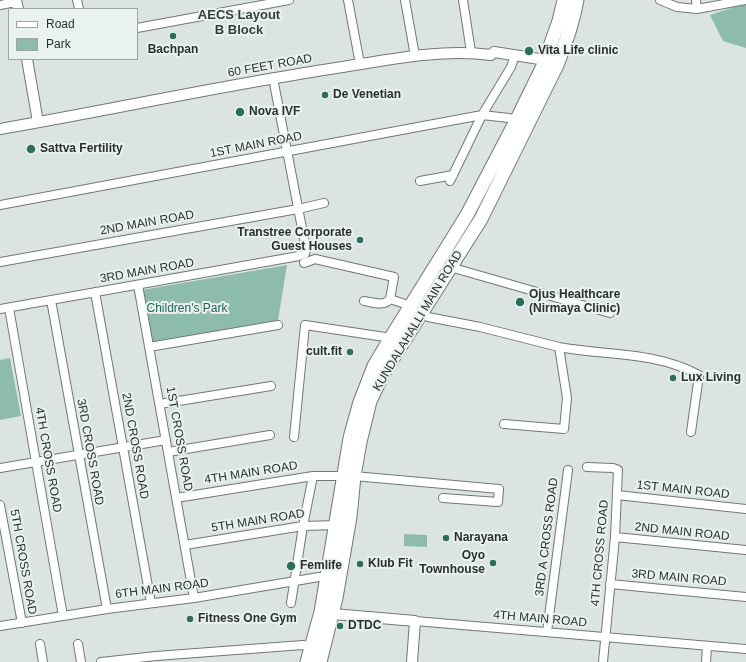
<!DOCTYPE html>
<html>
<head>
<meta charset="utf-8">
<style>
	body { margin:0 }
	#map { position:relative; width:746px; height:662px; overflow:hidden; background:#dce4e2; font-family:Helvetica,sans-serif }
	canvas { display:block }
	.legend { position:absolute; left:8px; top:8px; width:130px; height:52px; box-sizing:border-box; background:#e9f2ef; border:1px solid #9da4a1; margin:0; padding:5px 7px; list-style:none; font-size:12px; color:#2a2e2d }
	.legend li { display:flex; align-items:center; gap:8px; height:20px }
	.legend b { width:20px; border:1px solid #9da4a1 }
</style>
</head>
<body>
<div id="map">
<canvas width="746" height="662"></canvas>
<ul class="legend">
<li><b style="height:5px;background:#fff"></b>Road</li>
<li><b style="height:11px;background:#8dbcaf"></b>Park</li>
</ul>
</div>
<script>
const context = document.querySelector('canvas').getContext('2d');
context.lineJoin = 'round';
function fill(path, color) { context.fillStyle = color; context.fill(path, 'evenodd'); }
function strokePath(path, color, width, dash) { context.strokeStyle = color; context.lineWidth = width; context.lineCap = dash ? 'butt' : 'round'; context.setLineDash(dash || []); context.stroke(path); }
function label(font, color, halo, rows, align = 'center') {
  context.font = font + ' Helvetica,sans-serif'; context.lineWidth = 4; context.setLineDash([]); context.textBaseline = 'middle'; context.strokeStyle = halo; context.fillStyle = color; for (const [text, x, y, turn = 0] of rows) {
    context.save(); context.translate(x, y); context.rotate((+turn || 0) * Math.PI / 180); context.textAlign = isNaN(turn) ? turn : align; if (halo) context.strokeText(text, 0, 0); context.fillText(text, 0, 0); context.restore();
  }
}
fill(new Path2D(`
	M 743,4 L 746,4 L 746,48 L 723,41 L 710,15 Z
	M 287,265 L 278,320 L 152,342 L 142,290 Z
	M 10,358 L 21,416 L 0,420 L 0,360 Z
	M 404,534 L 427,535 L 427,547 L 404,546 Z`), '#8dbcaf');
const minor = new Path2D(`
	M 77,0 L 79,9
	M 348,0 L 360,64
	M 405,0 L 415,56
	M 463,0 L 471,52
	M 660,0 L 677,7 L 697,9 L 746,0
	M 696,0 L 697,9
	M 0,5 L 16,2
	M 137,28 L 289,0
	M 420,181 L 453,175
	M 450,181 L 482,115 L 511,67 L 515,55
	M 0,205 L 482,115 L 509,118 L 516,121
	M 0,262 L 298,209 L 324,203
	M 304,263 L 315,259 L 394,277 L 390,299 C 384,307 372,302 364,301
	M 450,267 L 610,313
	M 138,285 L 194,598
	M 95,292 L 151,603
	M 390,299 L 411,306
	M 51,300 L 107,609
	M 9,308 L 63,616
	M 0,309 L 299,256 L 305,254 L 306,249 L 273,78
	M 422,314 L 428,317 L 480,327 L 559,347 C 607,356 654,351 699,375 L 691,432
	M 149,347 L 278,325
	M 160,404 L 271,386
	M 504,424 L 564,429 L 567,398 L 559,347
	M 294,437 L 305,325 L 385,337 L 390,339
	M 168,452 L 270,435
	M 587,467 L 613,468 L 618,470 L 615,537 L 603,662
	M 0,468 L 166,440
	M 617,495 L 746,509
	M 176,498 L 313,476 L 354,476 L 499,489 L 498,502 L 443,498
	M 0,505 L 22,623
	M 615,537 L 746,550
	M 185,545 L 303,526 L 336,525
	M 610,584 L 746,597
	M 291,603 L 303,526 L 313,476
	M 415,621 L 746,649
	M 0,626 L 107,609 L 194,598 L 319,577 L 327,577
	M 547,632 L 568,470
	M 40,644 L 43,662
	M 78,644 L 81,662
	M 101,662 L 156,656 L 303,645 L 311,647
	M 706,662 L 707,646`);
const tertiary = new Path2D(`
	M 16,0 L 18,9
	M 27,59 L 38,122
	M 0,129 C 110,110 219,86 330,69 C 383,61 438,48 491,55 L 494,52 L 546,60
	M 333,614 L 415,621 L 412,662`);
const primary = new Path2D(`
	M 307,662 L 321,612 L 350,438 L 360,402 L 374,366 L 390,339 L 467,215 L 516,121 L 543,66 L 559,21 L 564,0
	M 320,662 L 336,598 L 350,517 L 354,476 L 360,442 L 370,401 L 383,374 L 481,219 L 557,65 C 566,43 573,23 577,0`);
strokePath(minor, '#707876', 10);
strokePath(tertiary, '#707876', 12);
strokePath(primary, '#707876', 15);
strokePath(minor, '#fff', 8);
strokePath(tertiary, '#fff', 10);
strokePath(primary, '#fff', 13);
for (const [x, y, r, color] of [
	[173,36,4,"#2b6e5f"],
	[529,51,5,"#2b6e5f"],
	[325,95,4,"#2b6e5f"],
	[240,112,5,"#2b6e5f"],
	[31,149,5,"#2b6e5f"],
	[360,240,4,"#2b6e5f"],
	[520,302,5,"#2b6e5f"],
	[350,352,4,"#2b6e5f"],
	[673,378,4,"#2b6e5f"],
	[446,538,4,"#2b6e5f"],
	[493,563,4,"#2b6e5f"],
	[360,564,4,"#2b6e5f"],
	[291,566,5,"#2b6e5f"],
	[190,619,4,"#2b6e5f"],
	[340,626,4,"#2b6e5f"]
]) { const dot = new Path2D(); dot.arc(x, y, r, 0, 2 * Math.PI); context.fillStyle = color; context.fill(dot); strokePath(dot, '#e9f2ef', 1.5); }
label('bold 12px', '#2a2e2d', '#e9f2ef', [
	["Bachpan",173,50,"center"],
	["Vita Life clinic",538,51],
	["De Venetian",333,95],
	["Nova IVF",249,112],
	["Sattva Fertility",40,149],
	["Transtree Corporate",352,233,"right"],
	["Guest Houses",352,247,"right"],
	["Ojus Healthcare",529,295],
	["(Nirmaya Clinic)",529,309],
	["cult.fit",342,352,"right"],
	["Lux Living",681,378],
	["Narayana",454,538],
	["Oyo",485,556,"right"],
	["Townhouse",485,570,"right"],
	["Klub Fit",368,564],
	["Femlife",300,566],
	["Fitness One Gym",198,619],
	["DTDC",348,626]
], 'left');
label('12px', '#2a2e2d', '#e9f2ef', [
	["60 FEET ROAD",270,66,-10],
	["1ST MAIN ROAD",256,145,-11],
	["2ND MAIN ROAD",147,223,-10],
	["3RD MAIN ROAD",147,271,-10],
	["KUNDALAHALLI MAIN ROAD",418,321,-59],
	["1ST CROSS ROAD",179,439,80],
	["2ND CROSS ROAD",135,446,80],
	["3RD CROSS ROAD",90,452,80],
	["4TH CROSS ROAD",48,460,80],
	["4TH MAIN ROAD",251,473,-9],
	["1ST MAIN ROAD",683,490,6],
	["5TH MAIN ROAD",258,521,-9],
	["2ND MAIN ROAD",682,532,6],
	["3RD A CROSS ROAD",547,537,-83],
	["4TH CROSS ROAD",600,553,-85],
	["5TH CROSS ROAD",23,562,80],
	["3RD MAIN ROAD",679,578,5],
	["6TH MAIN ROAD",162,589,-7],
	["4TH MAIN ROAD",540,619,5]
]);
label('12px', '#216254', '#e9f2ef', [
	["Children's Park",187,309]
]);
label('bold 13px', '#373d3b', '#e9f2ef', [
	["AECS Layout",239,15],
	["B Block",239,30]
]);
</script>
</body>
</html>
